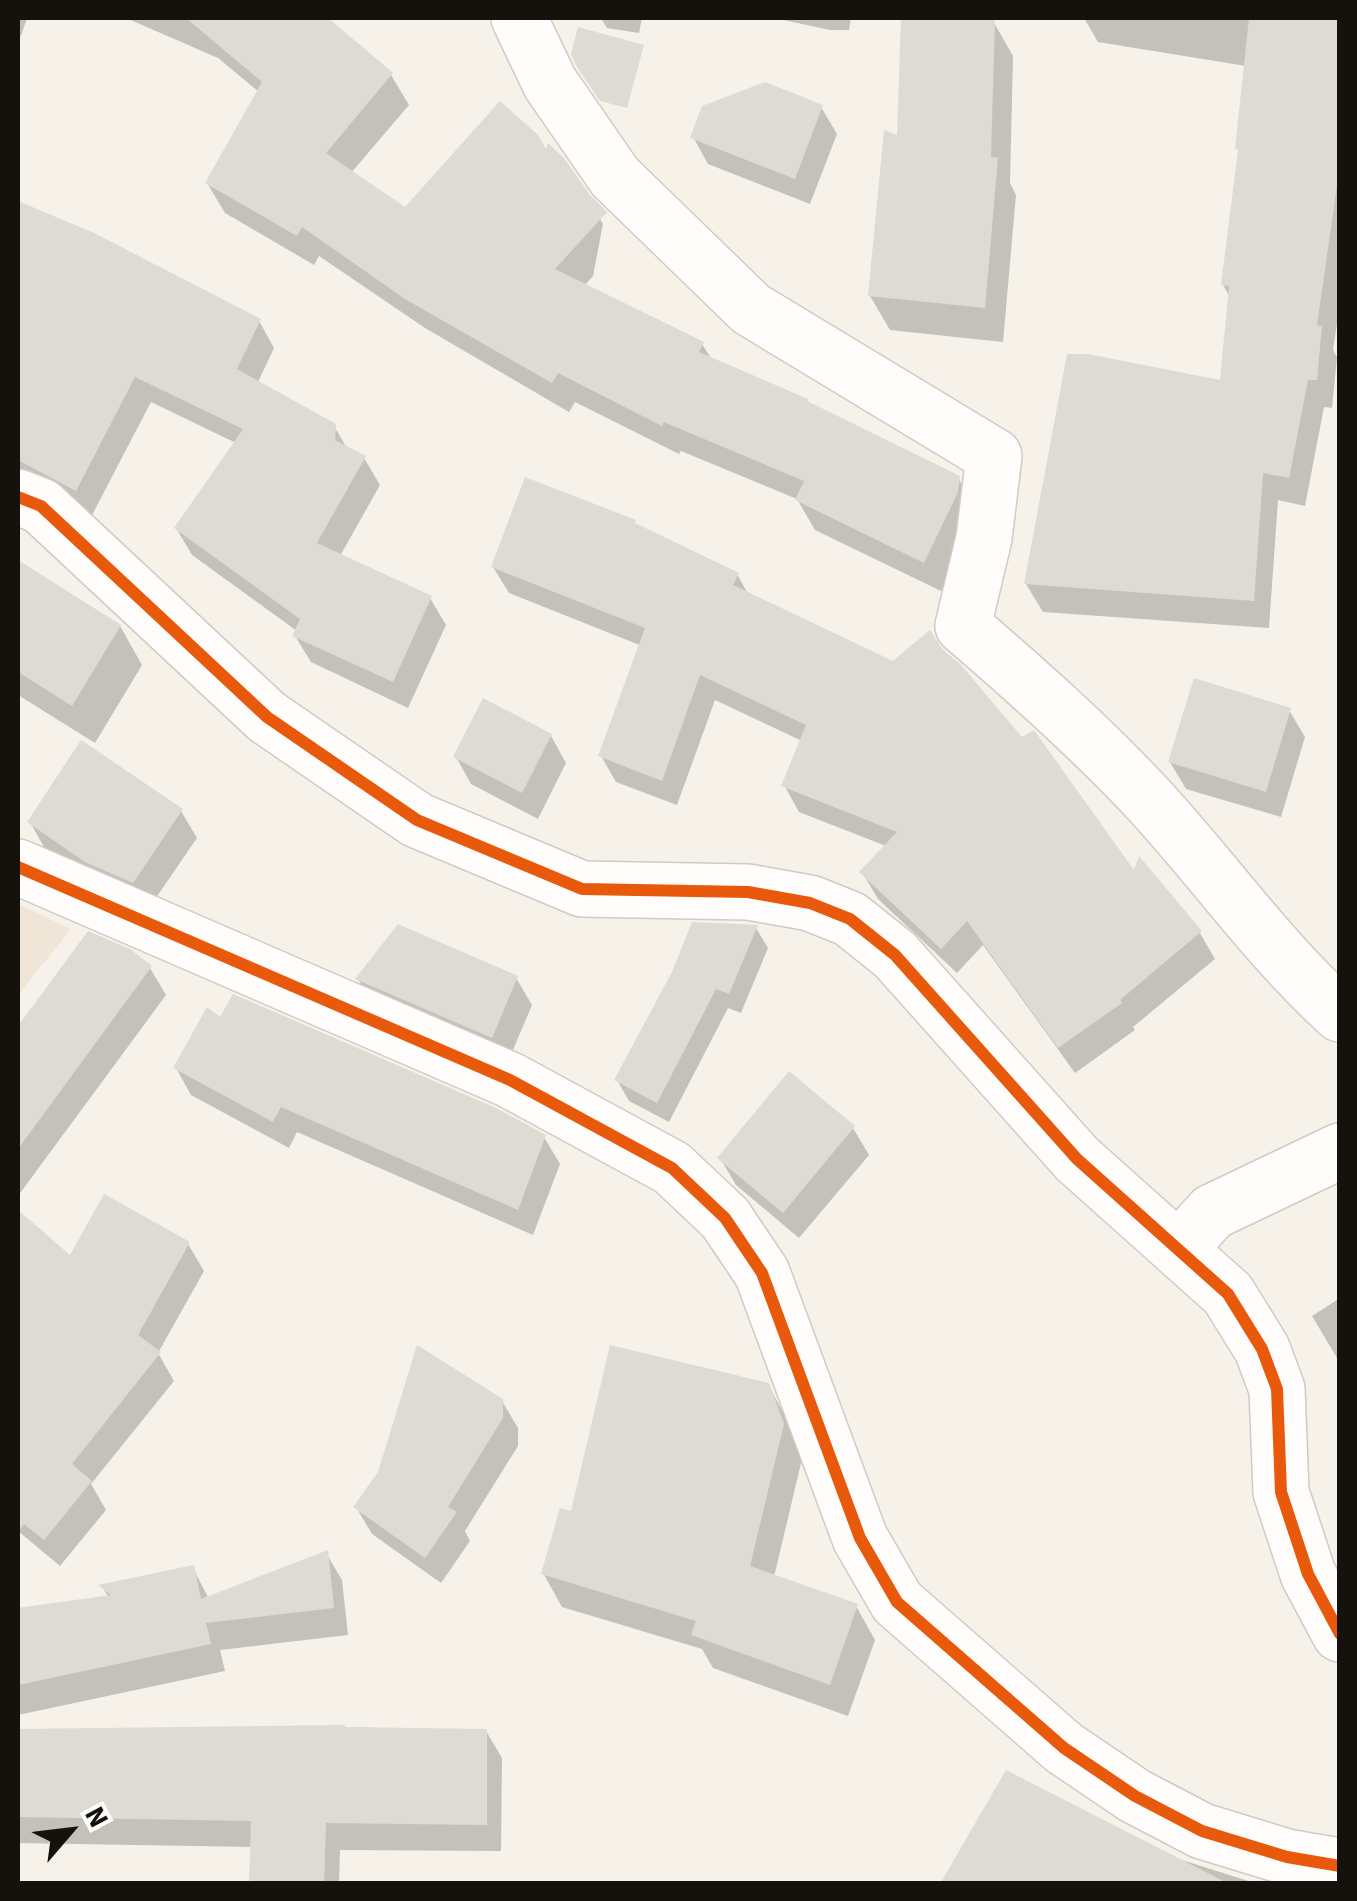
<!DOCTYPE html>
<html>
<head>
<meta charset="utf-8">
<style>
	body { margin:0 }
	#map { position:relative; width:1357px; height:1901px; overflow:hidden; background:#f6f1e9; font-family:"Source Sans 3",sans-serif }
	canvas { display:block }
	.frame { position:absolute; inset:0; border:20px solid #15120e; pointer-events:none }
	.north { position:absolute; left:20px; top:1781px; width:100px; height:100px; -webkit-text-stroke:8px #fff; paint-order:stroke; rotate:62deg; font-size:28px; font-weight:700; line-height:40px; text-align:center; color:#15120e }
	.north::after { content:''; display:block; margin:auto; width:35px; height:45px; background:#15120e; clip-path:polygon(50% 0,100% 100%,50% 72%,0 100%) }
</style>
</head>
<body>
<div id="map">
<canvas width="1357" height="1901"></canvas>
<div class="frame"></div>
<div class="north">N</div>
</div>
<script>
const context = document.querySelector('canvas').getContext('2d');
context.lineJoin = 'round';
function fill(path, color) { context.fillStyle = color; context.fill(path, 'evenodd'); }
function strokePath(path, color, width, dash) { context.strokeStyle = color; context.lineWidth = width; context.lineCap = dash ? 'butt' : 'round'; context.setLineDash(dash || []); context.stroke(path); }
fill(new Path2D(`
	M 18,904 L 71,929 L 18,995 Z`), '#f0e6d7');
fill(new Path2D(`
	M 18,18 L 27,18 L 21,36 L 18,35 Z
	M 126,18 L 324,18 L 391,75 L 409,105 L 351,173 L 405,211 L 548,153 L 585,194 L 603,224 L 593,276 L 584,286 L 702,344 L 712,360 L 958,478 L 976,509 L 974,523 L 941,591 L 815,530 L 797,499 L 681,451 L 679,454 L 575,402 L 569,412 L 425,328 L 319,256 L 314,265 L 225,213 L 207,183 L 259,92 L 218,58 Z
	M 601,18 L 642,18 L 639,33 L 607,28 Z
	M 774,18 L 851,18 L 849,30 L 830,30 Z
	M 1084,18 L 1340,18 L 1340,304 L 1333,350 L 1337,357 L 1332,408 L 1324,407 L 1305,506 L 1278,500 L 1269,628 L 1043,612 L 1026,584 L 1222,383 L 1230,297 L 1223,285 L 1240,153 L 1246,66 L 1098,42 Z
	M 993,21 L 1013,56 L 1010,183 L 1016,195 L 1003,342 L 890,330 L 870,296 L 899,138 Z
	M 821,107 L 837,134 L 810,204 L 708,164 L 693,137 Z
	M 18,204 L 93,235 L 259,321 L 274,348 L 257,384 L 334,426 L 348,450 L 364,458 L 380,485 L 340,556 L 430,598 L 446,625 L 408,708 L 311,662 L 295,636 L 297,631 L 192,555 L 176,528 L 236,443 L 151,402 L 91,517 L 18,477 Z
	M 637,527 L 737,574 L 749,596 L 893,664 L 940,651 L 1135,875 L 1140,861 L 1200,933 L 1215,959 L 1133,1027 L 1135,1030 L 1075,1073 L 983,945 L 957,973 L 878,899 L 862,872 L 886,846 L 799,812 L 784,785 L 802,741 L 715,700 L 677,805 L 616,782 L 601,756 L 642,646 L 509,593 L 493,567 Z
	M 18,563 L 120,626 L 142,665 L 95,743 L 18,695 Z
	M 1289,710 L 1305,737 L 1281,817 L 1186,789 L 1170,762 Z
	M 551,736 L 566,763 L 538,819 L 471,784 L 456,757 Z
	M 181,811 L 197,838 L 149,908 L 45,849 L 30,822 Z
	M 756,928 L 768,948 L 741,1013 L 728,1008 L 669,1122 L 629,1101 L 617,1080 Z
	M 89,934 L 150,968 L 166,995 L 18,1196 L 18,1030 Z
	M 516,978 L 532,1005 L 507,1064 L 374,1006 L 358,979 Z
	M 221,1021 L 544,1137 L 560,1164 L 533,1235 L 297,1132 L 289,1148 L 191,1095 L 176,1068 Z
	M 789,1075 L 853,1128 L 869,1155 L 799,1238 L 736,1185 L 720,1158 Z
	M 18,1213 L 71,1259 L 188,1244 L 204,1271 L 158,1353 L 174,1381 L 91,1484 L 106,1510 L 60,1566 L 18,1531 Z
	M 1340,1298 L 1340,1363 L 1312,1316 Z
	M 768,1385 L 787,1419 L 802,1459 L 774,1577 L 856,1606 L 875,1640 L 848,1716 L 713,1668 L 702,1649 L 562,1607 L 543,1573 L 573,1514 Z
	M 502,1401 L 518,1428 L 518,1446 L 465,1531 L 470,1541 L 441,1583 L 372,1534 L 356,1507 Z
	M 326,1553 L 342,1580 L 348,1635 L 220,1650 L 225,1671 L 18,1715 L 18,1611 L 109,1598 L 102,1586 L 193,1568 L 209,1599 Z
	M 344,1727 L 486,1731 L 502,1758 L 501,1851 L 340,1850 L 339,1884 L 252,1884 L 253,1847 L 18,1843 L 18,1731 Z
	M 1169,1856 L 1258,1884 L 943,1884 Z`), '#0003');
fill(new Path2D(`
	M 186,18 L 328,18 L 393,73 L 326,153 L 405,207 L 500,101 L 538,135 L 546,149 L 548,143 L 564,158 L 590,195 L 607,212 L 555,269 L 704,342 L 699,352 L 808,399 L 807,401 L 960,476 L 958,492 L 924,563 L 795,500 L 804,481 L 664,422 L 662,426 L 558,373 L 552,383 L 405,299 L 302,227 L 297,236 L 205,183 L 262,82 Z
	M 901,18 L 995,18 L 991,157 L 998,158 L 985,308 L 868,296 L 884,130 L 897,135 Z
	M 1249,18 L 1340,18 L 1340,165 L 1317,325 L 1322,326 L 1317,380 L 1308,380 L 1289,478 L 1263,473 L 1254,601 L 1024,584 L 1067,354 L 1088,354 L 1220,380 L 1229,286 L 1221,285 L 1238,150 L 1235,148 Z
	M 578,27 L 644,45 L 627,108 L 600,101 L 577,67 L 571,54 Z
	M 765,82 L 823,105 L 795,179 L 690,138 L 702,106 Z
	M 18,201 L 94,233 L 261,319 L 237,369 L 336,424 L 335,440 L 366,456 L 317,543 L 432,596 L 393,682 L 292,636 L 300,619 L 174,528 L 243,429 L 135,377 L 76,491 L 18,460 Z
	M 525,477 L 636,520 L 635,523 L 739,573 L 733,585 L 893,661 L 930,630 L 942,649 L 960,664 L 1022,737 L 1034,730 L 1134,870 L 1139,856 L 1202,931 L 1120,1000 L 1122,1003 L 1058,1048 L 967,921 L 941,949 L 859,872 L 897,832 L 781,786 L 806,725 L 700,675 L 662,781 L 598,756 L 645,628 L 491,567 Z
	M 18,560 L 121,625 L 72,706 L 18,672 Z
	M 1194,678 L 1291,708 L 1266,792 L 1168,762 Z
	M 483,698 L 552,734 L 522,793 L 453,757 Z
	M 81,740 L 183,809 L 133,883 L 85,862 L 27,822 Z
	M 692,922 L 758,925 L 729,994 L 716,989 L 657,1103 L 614,1080 L 672,972 Z
	M 398,924 L 518,976 L 492,1038 L 355,979 Z
	M 88,931 L 130,949 L 152,966 L 18,1149 L 18,1026 Z
	M 233,994 L 496,1108 L 546,1135 L 518,1210 L 281,1107 L 273,1122 L 173,1068 L 207,1007 L 220,1017 Z
	M 789,1071 L 855,1126 L 783,1213 L 717,1158 Z
	M 104,1194 L 190,1242 L 138,1335 L 161,1352 L 72,1464 L 92,1481 L 44,1540 L 24,1524 L 18,1532 L 18,1210 L 70,1255 Z
	M 417,1345 L 503,1399 L 503,1418 L 448,1507 L 457,1512 L 425,1558 L 353,1507 L 378,1472 Z
	M 610,1345 L 769,1383 L 784,1424 L 750,1566 L 858,1604 L 830,1685 L 691,1635 L 696,1621 L 541,1574 L 560,1508 L 571,1511 Z
	M 328,1550 L 334,1608 L 206,1623 L 211,1644 L 18,1685 L 18,1608 L 111,1595 L 98,1585 L 194,1565 L 201,1599 Z
	M 345,1725 L 345,1727 L 487,1729 L 487,1825 L 326,1823 L 324,1884 L 249,1884 L 251,1821 L 18,1817 L 18,1729 Z
	M 1006,1770 L 1229,1884 L 940,1884 Z`), '#dedad4');
const street = new Path2D(`
	M 519,18 L 550,83 L 615,177 L 751,309 L 994,456 L 984,538 L 963,626 C 1027,681 1090,737 1147,798 C 1213,869 1268,949 1340,1014
	M 18,497 L 41,506 L 267,717 L 417,820 L 582,889 L 748,892 L 810,903 L 850,919 L 895,955 L 1077,1159 L 1228,1294 L 1262,1349 L 1277,1389 L 1281,1492 L 1308,1574 L 1340,1634
	M 18,867 L 510,1080 L 672,1168 L 725,1218 L 762,1273 L 860,1538 L 897,1602 L 1064,1748 L 1135,1796 L 1202,1831 L 1287,1857 L 1340,1866
	M 1180,1248 L 1212,1212 L 1340,1151`);
strokePath(street, '#cfcbc5', 58);
strokePath(street, '#fefdfc', 55);
strokePath(new Path2D(`
	M 18,497 L 41,506 L 267,717 L 417,820 L 582,889 L 748,892 L 810,903 L 850,919 L 895,955 L 1077,1159 L 1228,1294 L 1262,1349 L 1277,1389 L 1281,1492 L 1308,1574 L 1340,1634
	M 18,867 L 510,1080 L 672,1168 L 725,1218 L 762,1273 L 860,1538 L 897,1602 L 1064,1748 L 1135,1796 L 1202,1831 L 1287,1857 L 1340,1866`), '#e8590c', 12);
</script>
</body>
</html>
